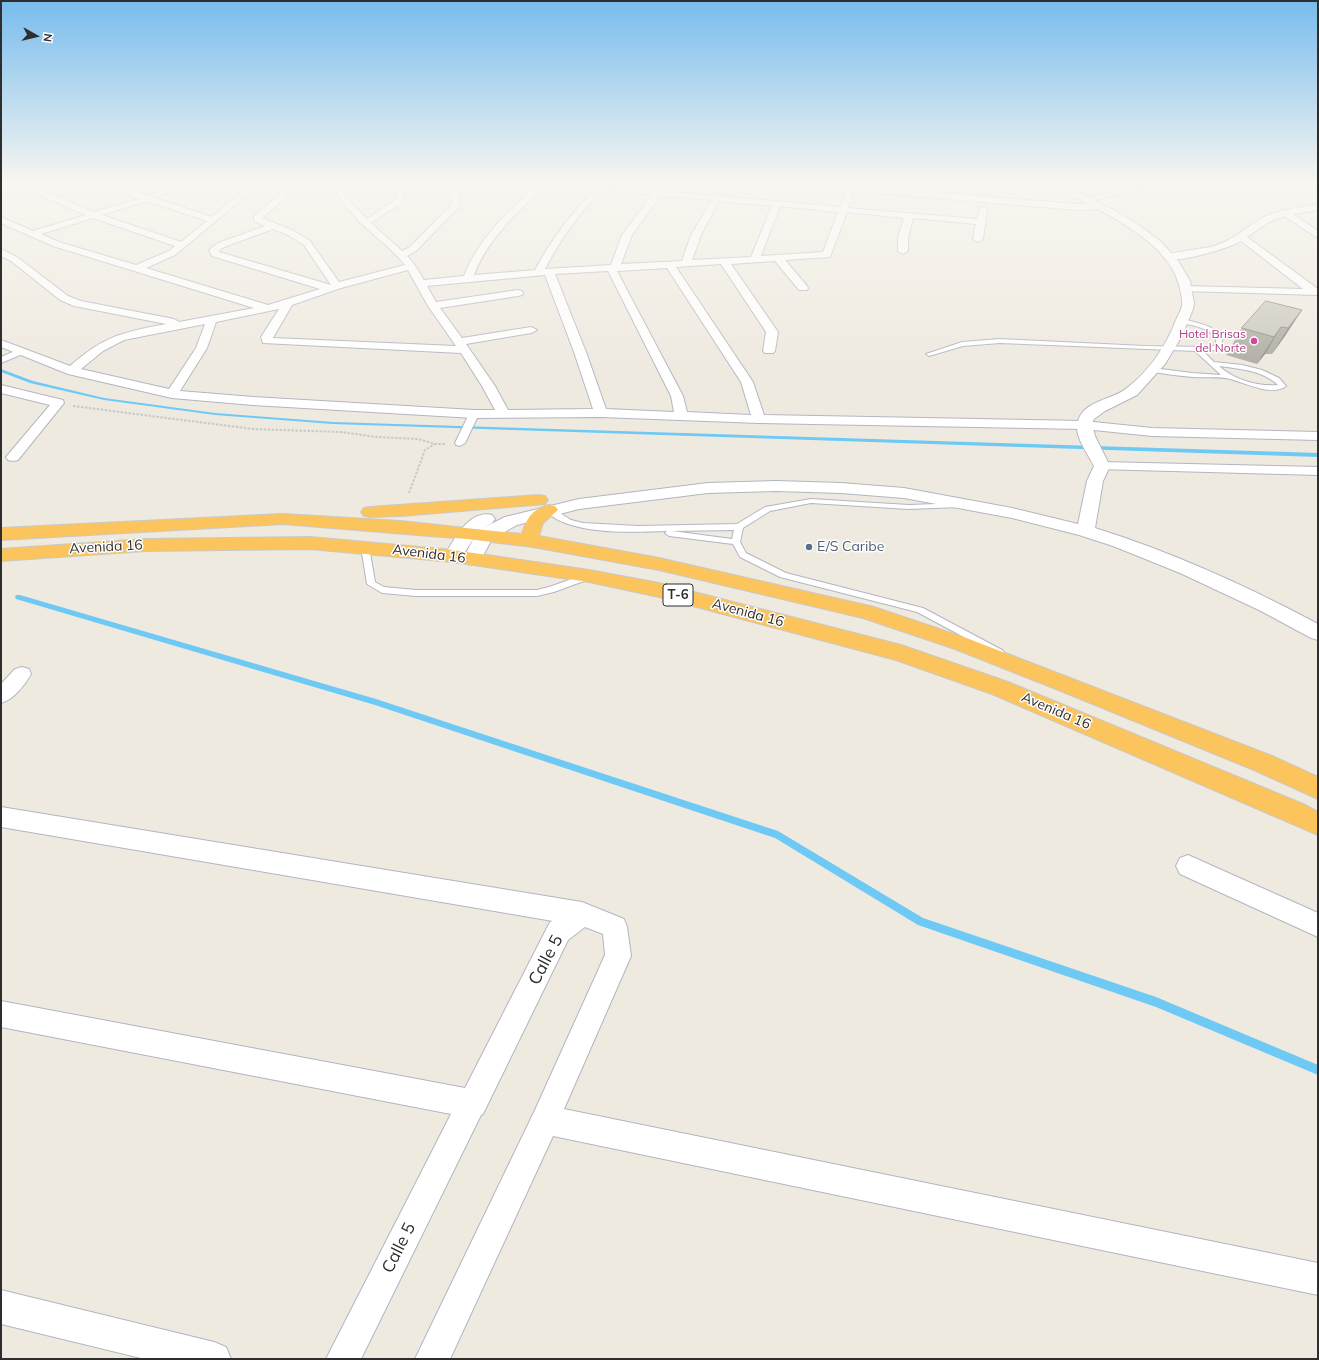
<!DOCTYPE html>
<html>
<head>
<meta charset="utf-8">
<style>
	body { margin:0 }
	#map { position:relative; width:1319px; height:1360px; overflow:hidden; background:#efeae0; font-family:Mulish,sans-serif }
	canvas { display:block }
	.frame { position:absolute; inset:0; border:2px solid #2e2e2e; pointer-events:none }
	.north { position:absolute; left:16px; top:16px; width:40px; height:40px; -webkit-text-stroke:3px #fff; paint-order:stroke; rotate:98deg; font-size:11px; font-weight:700; line-height:16px; text-align:center; color:#2e2e2e }
	.north::after { content:''; display:block; margin:auto; width:14px; height:18px; background:#2e2e2e; clip-path:polygon(50% 0,100% 100%,50% 72%,0 100%) }
</style>
</head>
<body>
<div id="map">
<canvas width="1319" height="1360"></canvas>
<div class="frame"></div>
<div class="north">N</div>
</div>
<script>
const context = document.querySelector('canvas').getContext('2d');
context.lineJoin = 'round';
function fill(path, color) { context.fillStyle = color; context.fill(path, 'evenodd'); }
function strokePath(path, color, width, dash) { context.strokeStyle = color; context.lineWidth = width; context.lineCap = dash ? 'butt' : 'round'; context.setLineDash(dash || []); context.stroke(path); }
function label(font, color, halo, rows, align = 'center') {
  context.font = font + ' Mulish,sans-serif'; context.lineWidth = 3; context.setLineDash([]); context.textBaseline = 'middle'; context.strokeStyle = halo; context.fillStyle = color; for (const [text, x, y, turn = 0] of rows) {
    context.save(); context.translate(x, y); context.rotate((+turn || 0) * Math.PI / 180); context.textAlign = isNaN(turn) ? turn : align; if (halo) context.strokeText(text, 0, 0); context.fillText(text, 0, 0); context.restore();
  }
}
fill(new Path2D(`
	M 1,369 L 33,381 L 104,398 L 215,413 L 333,422 L 1318,453 L 1318,457 L 333,424 L 215,415 L 104,400 L 30,383 L 1,372 Z
	M 16,595 L 20,595 L 376,699 L 778,831 L 923,918 L 1156,997 L 1318,1065 L 1318,1075 L 1156,1007 L 918,925 L 775,838 L 375,705 L 16,599 L 15,597 Z`), '#6fc9f5');
const service = new Path2D(`
	M 1182,319 C 1196,323 1228,327 1221,347 L 1211,351 L 1203,351 L 1214,362 L 1242,365 L 1262,370 L 1279,378 L 1286,386 C 1271,397 1246,383 1230,379 C 1219,376 1205,378 1193,377 C 1180,376 1166,374 1153,372 L 1150,370 L 1153,368 L 1192,373 L 1221,375 L 1195,351 L 1000,343 L 963,346 L 929,356 L 926,354 L 962,342 L 1000,339 L 1145,346 L 1210,347 L 1216,345 L 1216,340 C 1211,327 1192,326 1180,322 L 1179,321 ZM 1219,366 C 1240,369 1262,370 1278,385 C 1259,387 1234,380 1219,366 Z
	M 811,499 L 909,505 L 963,503 L 964,505 L 960,507 L 909,509 L 811,503 L 770,511 L 743,528 L 740,542 L 746,553 L 786,573 L 923,608 L 1002,650 L 1004,652 L 1002,654 L 996,654 L 917,612 L 780,577 L 740,557 L 733,544 L 669,536 L 665,533 L 667,531 C 634,532 568,536 545,510 L 546,508 L 552,508 L 571,520 L 583,523 L 638,526 L 737,524 L 765,507 ZM 734,530 L 732,539 L 672,531 Z
	M 365,544 L 369,547 L 375,582 L 384,587 L 416,590 L 537,590 L 549,587 L 589,573 L 593,576 L 592,578 L 554,592 L 537,596 L 416,596 L 382,593 L 367,584 L 361,547 Z`);
const pedestrian = new Path2D(`
	M 22,348 L 26,351 L 25,353 L 1,363 L 1,357 Z
	M 474,411 L 479,414 L 465,443 L 460,446 L 456,445 L 455,443 L 469,414 Z`);
const minor = new Path2D(`
	M 17,182 L 27,182 L 37,187 L 54,182 L 68,182 L 43,190 L 94,212 L 139,199 L 92,182 L 105,182 L 147,196 L 183,182 L 195,182 L 155,198 L 212,217 L 253,182 L 267,182 L 290,194 L 262,218 L 294,231 L 310,241 L 339,282 L 405,265 C 391,247 371,234 356,218 C 345,207 338,195 331,182 L 339,182 L 352,204 L 367,219 L 396,199 L 397,191 L 405,182 L 414,182 L 405,192 L 403,202 L 371,223 L 402,251 L 410,247 L 452,204 C 453,191 446,194 459,182 L 468,182 L 459,191 L 461,202 L 459,207 L 416,251 L 407,256 L 414,264 L 424,280 L 464,276 C 479,238 508,211 538,184 L 533,182 L 566,182 L 599,185 L 602,182 L 609,182 L 607,186 L 840,207 L 847,190 L 778,184 L 774,182 L 809,182 L 1076,204 L 1100,204 L 1104,207 L 1103,209 L 1076,210 L 854,191 L 848,208 L 977,219 L 980,207 L 986,207 L 987,209 L 983,239 L 978,242 L 973,239 L 976,224 L 913,218 L 908,238 L 908,251 L 903,254 L 898,251 L 898,238 L 904,218 L 847,212 L 830,257 L 785,260 L 807,286 L 808,288 L 807,290 L 799,290 L 775,261 L 731,264 L 778,332 L 775,351 L 773,353 L 765,353 L 763,351 L 766,332 L 721,264 L 676,267 L 753,382 L 764,415 L 1084,421 L 1152,428 L 1318,432 L 1318,440 L 1152,436 L 1084,429 L 759,423 L 601,417 L 474,418 L 253,405 L 172,398 L 68,374 L 1,347 L 1,340 L 70,366 C 104,336 123,332 166,324 L 74,306 L 60,300 L 11,261 L 1,256 L 1,249 L 17,257 L 68,296 L 81,301 L 174,319 L 179,322 L 254,308 L 53,246 L 1,223 L 1,217 L 33,231 L 86,215 L 32,192 ZM 259,185 L 280,194 L 254,216 L 254,221 L 265,226 L 218,243 L 209,250 L 212,256 L 320,289 L 268,305 L 146,268 L 175,255 ZM 546,185 L 595,190 C 571,213 551,240 535,270 L 474,275 C 488,238 518,212 546,185 ZM 603,190 L 652,195 L 622,235 L 611,265 L 545,269 C 560,240 579,213 603,190 ZM 660,196 L 712,200 L 691,235 L 682,261 L 621,264 L 632,235 ZM 147,201 L 207,221 L 181,242 L 102,215 ZM 719,201 L 772,206 L 751,257 L 692,260 L 701,235 ZM 780,206 L 838,212 L 823,252 L 761,256 ZM 93,218 L 175,246 L 169,251 L 136,265 L 59,242 L 41,234 ZM 273,229 L 288,235 L 304,245 L 331,285 L 219,252 L 219,251 L 224,247 ZM 667,268 L 741,382 L 751,415 L 687,412 L 683,396 L 617,271 ZM 408,270 L 428,306 L 456,346 L 273,338 L 292,305 L 341,288 ZM 608,271 L 671,396 L 674,412 L 606,409 L 586,352 L 555,274 ZM 545,275 L 574,352 L 593,409 L 508,410 L 495,386 L 466,344 L 531,333 L 537,330 L 531,327 L 462,338 L 440,308 L 518,296 L 522,295 L 523,293 L 522,291 L 518,290 L 436,302 L 427,286 ZM 279,309 L 261,337 L 263,343 L 461,353 L 482,386 L 495,410 L 474,410 L 253,397 L 180,391 L 207,348 L 216,322 ZM 205,324 L 196,348 L 169,389 L 81,369 L 103,351 L 124,340 Z
	M 1155,182 L 1170,182 L 1087,202 L 1083,200 L 1087,198 Z
	M 1318,204 L 1318,210 L 1293,214 L 1318,231 L 1318,238 L 1284,216 L 1269,222 L 1247,237 L 1318,289 L 1318,295 L 1182,291 L 1181,289 L 1186,286 L 1303,289 L 1241,241 C 1230,248 1172,266 1163,257 C 1167,252 1204,249 1214,246 C 1234,240 1246,227 1264,217 C 1281,209 1300,208 1318,204 Z
	M 1,385 L 63,400 L 64,403 L 18,460 L 13,461 L 8,460 L 6,457 L 50,405 L 1,393 Z
	M 1102,462 L 1318,467 L 1318,475 L 1097,469 L 1095,466 L 1097,463 Z
	M 22,667 L 29,669 L 31,674 C 25,685 13,700 1,703 L 1,684 L 15,669 Z
	M 1,807 L 582,902 L 624,919 L 627,927 L 631,956 L 564,1109 L 1318,1263 L 1318,1295 L 553,1136 L 450,1359 L 415,1359 L 535,1110 L 605,955 L 603,934 L 585,927 L 568,940 L 483,1114 L 481,1115 L 361,1359 L 326,1359 L 451,1114 L 1,1027 L 1,1001 L 465,1088 L 550,922 L 553,921 L 1,827 Z
	M 1188,855 L 1318,913 L 1318,937 L 1180,874 L 1176,866 L 1180,858 Z
	M 1,1290 L 214,1342 L 226,1347 L 231,1359 L 145,1359 L 1,1324 Z`);
const tertiary = new Path2D(`
	M 1045,182 L 1057,182 L 1117,212 L 1140,226 L 1160,241 L 1177,259 L 1190,281 L 1194,303 L 1193,309 L 1182,336 L 1165,364 L 1137,395 L 1105,411 L 1094,419 L 1092,423 L 1095,436 L 1110,466 L 1103,481 L 1095,528 C 1172,552 1247,586 1318,624 L 1318,640 L 1311,638 L 1261,611 L 1180,573 L 1113,546 L 1079,535 L 1012,518 L 904,498 L 841,493 L 776,491 L 708,493 L 579,509 L 517,525 L 492,539 L 479,563 L 472,565 L 465,563 L 463,559 L 475,536 L 460,560 L 453,562 L 446,560 L 444,556 C 454,540 469,509 492,515 L 495,519 L 492,523 L 483,528 L 505,517 L 579,499 L 708,483 L 776,481 L 841,483 L 904,488 L 1012,508 L 1078,524 L 1087,481 L 1094,466 C 1088,454 1073,435 1078,421 C 1084,400 1113,400 1127,388 C 1149,371 1166,346 1176,320 C 1178,315 1181,311 1182,306 C 1183,299 1180,288 1178,282 C 1167,244 1112,216 1080,200 C 1069,195 1053,190 1045,182 Z`);
const trunk = new Path2D(`
	M 539,495 L 545,496 L 548,500 L 545,504 L 401,516 L 370,517 L 364,516 L 361,512 L 364,508 L 370,507 Z
	M 549,505 L 555,506 L 558,510 L 543,523 L 539,536 L 659,558 L 874,607 L 969,639 L 1272,756 L 1318,777 L 1318,799 L 1254,770 L 1061,691 L 955,649 L 863,618 L 659,570 L 533,547 L 467,539 L 283,524 L 1,540 L 1,528 L 283,514 L 400,521 L 522,534 C 527,518 532,509 549,505 Z
	M 310,537 L 453,550 L 589,570 L 659,583 L 901,645 L 1008,682 L 1303,804 L 1318,812 L 1318,835 L 992,694 L 896,660 L 659,597 L 589,582 L 453,562 L 310,549 L 145,551 L 1,561 L 1,549 L 145,539 Z`);
strokePath(service, '#b4b5c1', 2);
strokePath(pedestrian, '#b4b5c1', 2);
strokePath(minor, '#b4b5c1', 2);
strokePath(tertiary, '#b4b5c1', 2);
strokePath(trunk, '#c9c9c9', 2);
strokePath(new Path2D(`
	M 73,406 L 253,429 L 341,432 L 377,437 L 418,439 L 435,444 L 445,444
	M 409,493 L 425,450 L 435,444`), '#c9c9c9', 2, [2.5, 1.5]);
fill(service, '#fff');
fill(pedestrian, '#fff');
fill(minor, '#fff');
fill(tertiary, '#fff');
fill(trunk, '#fcc45c');
fill(new Path2D(`
	M 1302,310 L 1285,336 L 1272,354 L 1265,354 L 1257,364 L 1226,355 L 1242,328 Z`), '#afaca3');
fill(new Path2D(`
	M 1302,310 L 1285,336 L 1272,354 L 1288,328 Z
	M 1281,327 L 1265,354 L 1257,364 L 1274,337 Z`), '#8e8c85');
const building = new Path2D(`
	M 1266,301 L 1302,310 L 1288,328 L 1281,327 L 1274,337 L 1242,328 Z`);
fill(building, '#cbc8be');
strokePath(building, '#8e8c85', 1);
const sky = context.createLinearGradient(0, 0, 0, 373);
sky.addColorStop(0, '#77bced');
sky.addColorStop(0.49, '#f8f6f1');
sky.addColorStop(1, '#f8f6f100');
context.fillStyle = sky;
context.fillRect(0, 0, 1319, 373);
for (const [x, y, r, color] of [
	[1254,341,4,"#d1479c"],
	[809,547,4,"#5c6f8a"]
]) { const dot = new Path2D(); dot.arc(x, y, r, 0, 2 * Math.PI); context.fillStyle = color; context.fill(dot); strokePath(dot, '#fff', 1.5); }
label('12px', '#b23c85', '#fff', [
	["Hotel Brisas",1246,334],
	["del Norte",1246,348]
], 'right');
for (const [x, y, w] of [
	[678,595,30]
]) { const box = new Path2D(); box.roundRect(x - w / 2, y - 11, w, 22, 3); context.fillStyle = '#fff'; context.fill(box); strokePath(box, '#2e2e2e', 1); }
label('bold 13px', '#2e2e2e', null, [
	["T-6",678,595]
]);
label('14px', '#2e2e2e', '#fff', [
	["Avenida 16",106,547,-3],
	["Avenida 16",429,554,7],
	["Avenida 16",748,613,15],
	["Avenida 16",1056,711,23]
]);
label('14px', '#4e5e75', '#fff', [
	["E/S Caribe",817,547]
], 'left');
label('17px', '#2e2e2e', '#fff', [
	["Calle 5",546,960,-62],
	["Calle 5",399,1248,-63]
]);
</script>
</body>
</html>
